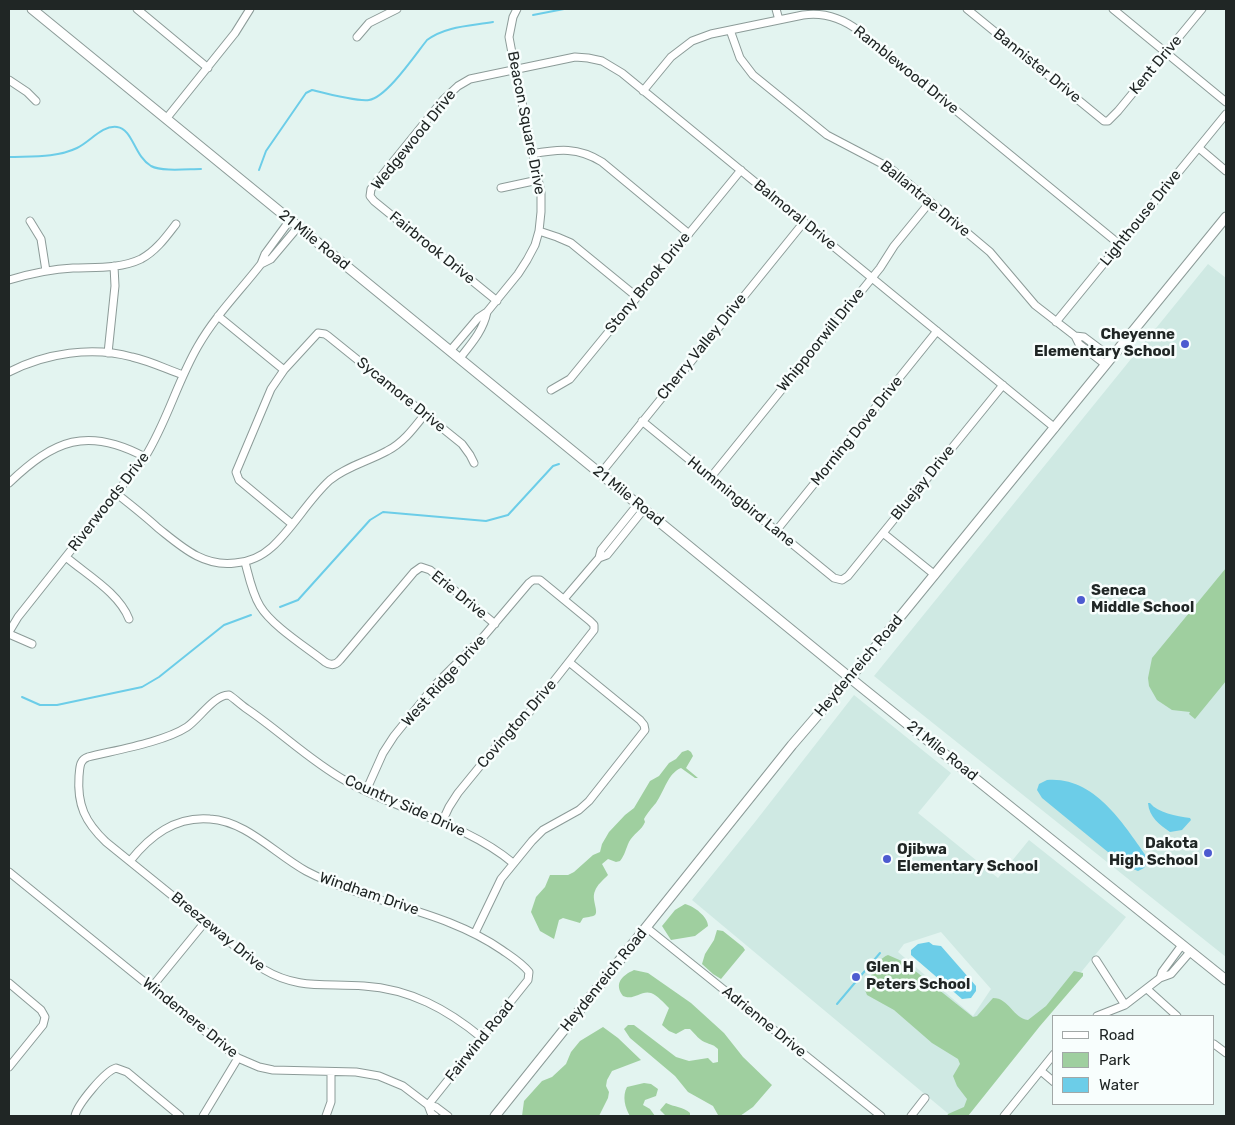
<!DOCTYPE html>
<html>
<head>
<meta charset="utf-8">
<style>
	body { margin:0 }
	#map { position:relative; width:1235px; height:1125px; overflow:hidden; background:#e3f4f0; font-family:Rubik,sans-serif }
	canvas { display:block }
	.frame { position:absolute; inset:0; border:10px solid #202625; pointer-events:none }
	.legend { position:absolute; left:1052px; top:1015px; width:162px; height:90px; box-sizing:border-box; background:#f8fefd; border:1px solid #a2a8a7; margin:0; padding:6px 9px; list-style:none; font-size:15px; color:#202625 }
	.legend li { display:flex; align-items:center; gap:10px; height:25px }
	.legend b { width:25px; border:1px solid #a2a8a7 }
</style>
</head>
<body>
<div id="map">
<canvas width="1235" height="1125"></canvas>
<div class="frame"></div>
<ul class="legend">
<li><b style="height:6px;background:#fff"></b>Road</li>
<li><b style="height:14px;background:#9fcf9f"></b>Park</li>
<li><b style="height:14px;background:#6ccde8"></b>Water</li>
</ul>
</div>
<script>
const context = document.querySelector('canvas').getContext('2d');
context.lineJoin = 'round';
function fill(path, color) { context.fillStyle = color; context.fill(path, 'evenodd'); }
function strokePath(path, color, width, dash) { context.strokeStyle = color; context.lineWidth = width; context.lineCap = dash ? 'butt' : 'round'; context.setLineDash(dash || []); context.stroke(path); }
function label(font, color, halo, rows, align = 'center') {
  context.font = font + ' Rubik,sans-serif'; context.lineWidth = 5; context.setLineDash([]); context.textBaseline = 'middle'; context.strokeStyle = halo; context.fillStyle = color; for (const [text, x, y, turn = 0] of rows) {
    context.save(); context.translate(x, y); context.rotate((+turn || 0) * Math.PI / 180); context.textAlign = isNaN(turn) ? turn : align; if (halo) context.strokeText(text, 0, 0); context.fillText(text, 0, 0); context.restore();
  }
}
fill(new Path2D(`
	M 1208,264 L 1226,278 L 1226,957 L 874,676 Z
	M 854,695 L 951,773 L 918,813 L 998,878 L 1029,840 L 1126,917 L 964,1116 L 951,1116 L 692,900 L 755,822 ZM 941,932 L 991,989 L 973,1016 L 898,952 L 904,944 Z`), '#cfe9e3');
fill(new Path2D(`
	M 1226,568 L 1226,681 L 1195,719 L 1189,714 L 1190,712 L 1172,710 L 1157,700 L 1149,686 L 1148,678 L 1152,658 Z
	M 688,750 L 691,752 L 693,756 L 686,768 L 698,778 L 695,778 L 681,768 C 668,773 664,792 656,803 C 651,809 648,812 644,819 L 645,822 C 642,830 633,834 629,842 C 626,848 625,855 620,861 L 616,862 L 608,859 L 602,864 L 608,875 C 603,880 597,885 595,891 C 591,899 599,911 595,915 C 592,917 586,917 583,918 L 580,923 L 563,918 L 559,920 L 554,939 L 540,931 L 531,912 L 536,897 L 545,887 L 550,875 L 568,875 L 574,872 L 593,855 L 600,852 L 602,844 L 609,832 L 625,815 L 634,808 L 650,781 L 659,776 L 669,763 L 676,759 L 682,752 Z
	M 685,904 C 694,906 708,917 708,926 L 695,936 L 671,940 L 662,926 L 675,910 Z
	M 717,930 L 723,931 L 743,947 L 745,950 L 721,979 L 713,974 L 702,964 L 705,954 L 714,940 Z
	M 888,955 L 904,962 L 973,1017 L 977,1016 L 993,998 C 1009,998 1013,1018 1028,1020 L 1046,1006 L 1074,971 L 1083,973 L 1083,976 L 1040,1026 L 968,1116 L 947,1116 L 948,1114 L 964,1107 L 967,1099 L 957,1086 L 953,1076 L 960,1064 L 958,1059 L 932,1043 L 894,1010 L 867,995 L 865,990 C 871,977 875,960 888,955 Z
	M 634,970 L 648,973 L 691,1003 L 724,1033 L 743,1057 L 772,1085 L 753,1107 L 740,1116 L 717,1116 L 718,1115 L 713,1106 L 688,1092 L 675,1076 L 630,1038 L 624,1029 L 628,1025 L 634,1025 L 676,1057 L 689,1061 L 708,1058 L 713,1063 L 718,1062 L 718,1049 C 714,1045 712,1045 707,1043 C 700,1041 695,1034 690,1029 L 685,1029 L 676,1034 L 669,1031 L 662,1025 L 669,1008 C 664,1003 657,995 651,993 C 641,990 634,1001 623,996 C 614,984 621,976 634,970 Z
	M 603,1027 L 618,1038 L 641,1060 L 612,1071 L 607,1080 L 606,1086 L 609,1092 L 608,1098 L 599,1116 L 522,1116 L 524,1101 L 542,1081 L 552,1077 L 566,1064 L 571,1052 L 580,1041 Z
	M 644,1083 L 651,1084 L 658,1089 L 656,1096 L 645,1100 L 643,1105 L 650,1109 L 655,1116 L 630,1116 C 625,1108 622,1096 627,1087 Z
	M 666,1103 C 674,1107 684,1107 690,1113 L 690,1116 L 666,1116 L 660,1110 Z`), '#9fcf9f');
fill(new Path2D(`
	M 1047,780 C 1095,776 1124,825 1149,860 L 1144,868 L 1138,871 L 1125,866 L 1042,798 L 1037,790 L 1039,784 Z
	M 1148,803 L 1150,803 C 1158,813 1176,816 1190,818 L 1191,820 L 1182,830 L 1170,832 C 1160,825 1149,817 1148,803 Z
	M 929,942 L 933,945 L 941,946 L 976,986 L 976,991 L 971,998 L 962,999 L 911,955 L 911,950 L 918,944 Z`), '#6ccde8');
strokePath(new Path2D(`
	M 533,15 L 564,9
	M 9,157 C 31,156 56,158 77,148 C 90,142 102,125 117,127 C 133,129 134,156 151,166 C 162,172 188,169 201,169
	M 259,170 L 266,151 L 306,93 L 312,90 C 324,93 358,102 369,100 C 387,97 415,55 427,40 C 446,26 470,26 493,22
	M 280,607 L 298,600 L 370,520 L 383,512 L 486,521 L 508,515 L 553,466 L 559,464
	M 22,697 L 40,705 L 57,705 L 142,687 L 159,677 L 224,625 L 251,615
	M 837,1004 L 880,953`), '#6ccde8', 2);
const minor = new Path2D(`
	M 137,9 L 208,68
	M 776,9 L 779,20
	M 967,9 L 1104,121 L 1108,121 L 1118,111 L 1202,9
	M 1113,9 L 1226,102
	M 730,30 L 740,58 L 753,75 L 827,135 L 890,168 L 990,252 L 1035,305 L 1075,336 L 1079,344 L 1106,365
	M 357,37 L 369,23 L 397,9
	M 9,80 L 27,92 L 36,101
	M 643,91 L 671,57 L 692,41 L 711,34 L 803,15 C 823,12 842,18 859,31 L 1119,244
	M 166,119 L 235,33 L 250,9
	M 1199,148 L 1226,171
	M 532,154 C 559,149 578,147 602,162 L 689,234
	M 501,188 L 538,180
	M 30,221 L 41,239 L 46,271
	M 539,231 L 557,237 L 571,243 L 637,297
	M 261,264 L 265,254 L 290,220
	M 9,280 C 29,274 51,269 73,268 C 95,267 120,269 141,259 C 156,251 166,237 176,224
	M 497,301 L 374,201 L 370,196 L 371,189 L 443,100 L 458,86 L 470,79 L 575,57 L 588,58 L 602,61 L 622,73 L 1055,428
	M 218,316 L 284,370
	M 1056,322 L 1226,114
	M 1075,336 L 1084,337 L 1112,358
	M 450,351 L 478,318 L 487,312 L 518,274 L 527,260 L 535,245 L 539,231 L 541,212 L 541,193 L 515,69 L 509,37 L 513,17 L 517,9
	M 108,353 L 115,286 L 114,266
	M 460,358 C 471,344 483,331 487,312
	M 9,372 C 46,353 92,346 132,357 C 150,361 166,369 183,375
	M 551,390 L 570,379 L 741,170
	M 642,421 L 834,578 L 842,580 L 848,576 L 1003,385
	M 601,473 L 804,222
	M 711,477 L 880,268 L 894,246 L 930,202
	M 9,483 C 54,440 87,426 145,457
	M 117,494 C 131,505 145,516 158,528 C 182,547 203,567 235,563 C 249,562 262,556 272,547 C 294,527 308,500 330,480 C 347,466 367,462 387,451 C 403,443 414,428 425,414
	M 292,524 L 239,480 L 236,472 L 271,389 L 284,370 L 318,333 L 325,334 L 328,336 L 462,444 L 470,455 L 474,463
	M 776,531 L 937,331
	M 883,533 L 935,575
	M 66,557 C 87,575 119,593 129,619
	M 599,558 L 601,550 L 638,504
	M 245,562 C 249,577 252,593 260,606 C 272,626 306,647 325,662 C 331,666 336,665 340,660 L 414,572 L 421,567 L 430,570 L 495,624
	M 564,599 L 599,558 L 607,555 L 644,509
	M 9,632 L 18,617 L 145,457 C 167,422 177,382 198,346 C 215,316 240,291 261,264 L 271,259 L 298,227
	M 9,634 L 32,644
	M 366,791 L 383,753 L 394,736 L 436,684 L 484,636 L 529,583 L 533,580 L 540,580 L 590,621 L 594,625 L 594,630 L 528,714 L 498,744 L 458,793 L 449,807 L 442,822
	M 130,861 C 150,836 175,816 210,819 C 246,821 275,854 306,871 C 369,904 443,909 502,950 C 512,957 522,963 529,972 L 528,980 L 428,1105
	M 9,872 L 238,1058 L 259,1067 L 273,1070 L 356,1072 L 379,1076 L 403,1086 L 428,1105 L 436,1107 L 448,1116
	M 647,928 L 881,1116
	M 475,933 L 501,879 L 532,841 L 543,830 L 579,810 L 589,801 L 645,730 L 644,725 L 640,720 L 569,662
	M 1096,960 L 1125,1005
	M 1160,978 L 1162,972 L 1182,945
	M 9,983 L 41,1010 L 45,1017 L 43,1025 L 9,1067
	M 151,988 L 205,922
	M 1147,989 L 1177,1016
	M 1097,1016 L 1125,1005 L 1160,978 L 1171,974 L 1190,952
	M 482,1038 C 447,1009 410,989 364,986 C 325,983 298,990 263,969 L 106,842 C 85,822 77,805 79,776 C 80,768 79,760 88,757 C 116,750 164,742 187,727 C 199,719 215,694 229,695 C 235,699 241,705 247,709 C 281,732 310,761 346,781 C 400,812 464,822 513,863
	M 1214,1044 L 1226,1053
	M 1041,1071 L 1054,1082
	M 428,1105 L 431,1113 L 435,1116
	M 75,1116 C 77,1105 105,1071 116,1068 L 127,1072 L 180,1116
	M 203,1116 L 238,1058
	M 326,1116 L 331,1102 L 331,1072
	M 911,1116 L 925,1098
	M 1004,1116 L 1054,1054`);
const tertiary = new Path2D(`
	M 32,9 L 860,686 L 1226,980
	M 495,1116 L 792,745 L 860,666 L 1226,217`);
strokePath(minor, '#8c9b98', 9);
strokePath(tertiary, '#8c9b98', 11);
strokePath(minor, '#fff', 7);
strokePath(tertiary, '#fff', 9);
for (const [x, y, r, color] of [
	[1185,344,5,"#4d5bd0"],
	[1081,600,5,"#4d5bd0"],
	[1208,853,5,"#4d5bd0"],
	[887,859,5,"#4d5bd0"],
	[856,977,5,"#4d5bd0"]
]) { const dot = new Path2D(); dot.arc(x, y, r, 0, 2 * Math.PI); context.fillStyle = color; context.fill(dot); strokePath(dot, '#f8fefd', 2); }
label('15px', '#202625', '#f8fefd', [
	["Kent Drive",1156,65,-50],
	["Bannister Drive",1037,66,39],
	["Ramblewood Drive",906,70,39],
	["Beacon Square Drive",526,123,79],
	["Wedgewood Drive",414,140,-51],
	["Ballantrae Drive",925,199,39],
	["Balmoral Drive",795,215,39],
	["Lighthouse Drive",1141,218,-51],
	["21 Mile Road",314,240,39],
	["Fairbrook Drive",432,248,39],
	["Stony Brook Drive",648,283,-51],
	["Whippoorwill Drive",821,340,-51],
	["Cherry Valley Drive",702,347,-51],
	["Sycamore Drive",401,395,39],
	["Morning Dove Drive",857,431,-51],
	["Bluejay Drive",923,483,-51],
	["21 Mile Road",628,496,39],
	["Riverwoods Drive",109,502,-52],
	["Hummingbird Lane",741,502,39],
	["Erie Drive",459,595,39],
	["Heydenreich Road",859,666,-50],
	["West Ridge Drive",444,681,-48],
	["Covington Drive",517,724,-49],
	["21 Mile Road",942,751,39],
	["Country Side Drive",405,806,24],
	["Windham Drive",369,894,19],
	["Breezeway Drive",218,932,39],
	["Heydenreich Road",604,980,-51],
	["Windemere Drive",190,1018,39],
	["Adrienne Drive",764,1022,39],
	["Fairwind Road",480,1041,-51]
]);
label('bold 15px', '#202625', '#f8fefd', [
	["Cheyenne",1175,335,"right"],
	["Elementary School",1175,352,"right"],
	["Seneca",1091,591],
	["Middle School",1091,608],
	["Dakota",1198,844,"right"],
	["High School",1198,861,"right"],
	["Ojibwa",897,850],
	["Elementary School",897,867],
	["Glen H",866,968],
	["Peters School",866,985]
], 'left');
</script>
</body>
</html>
